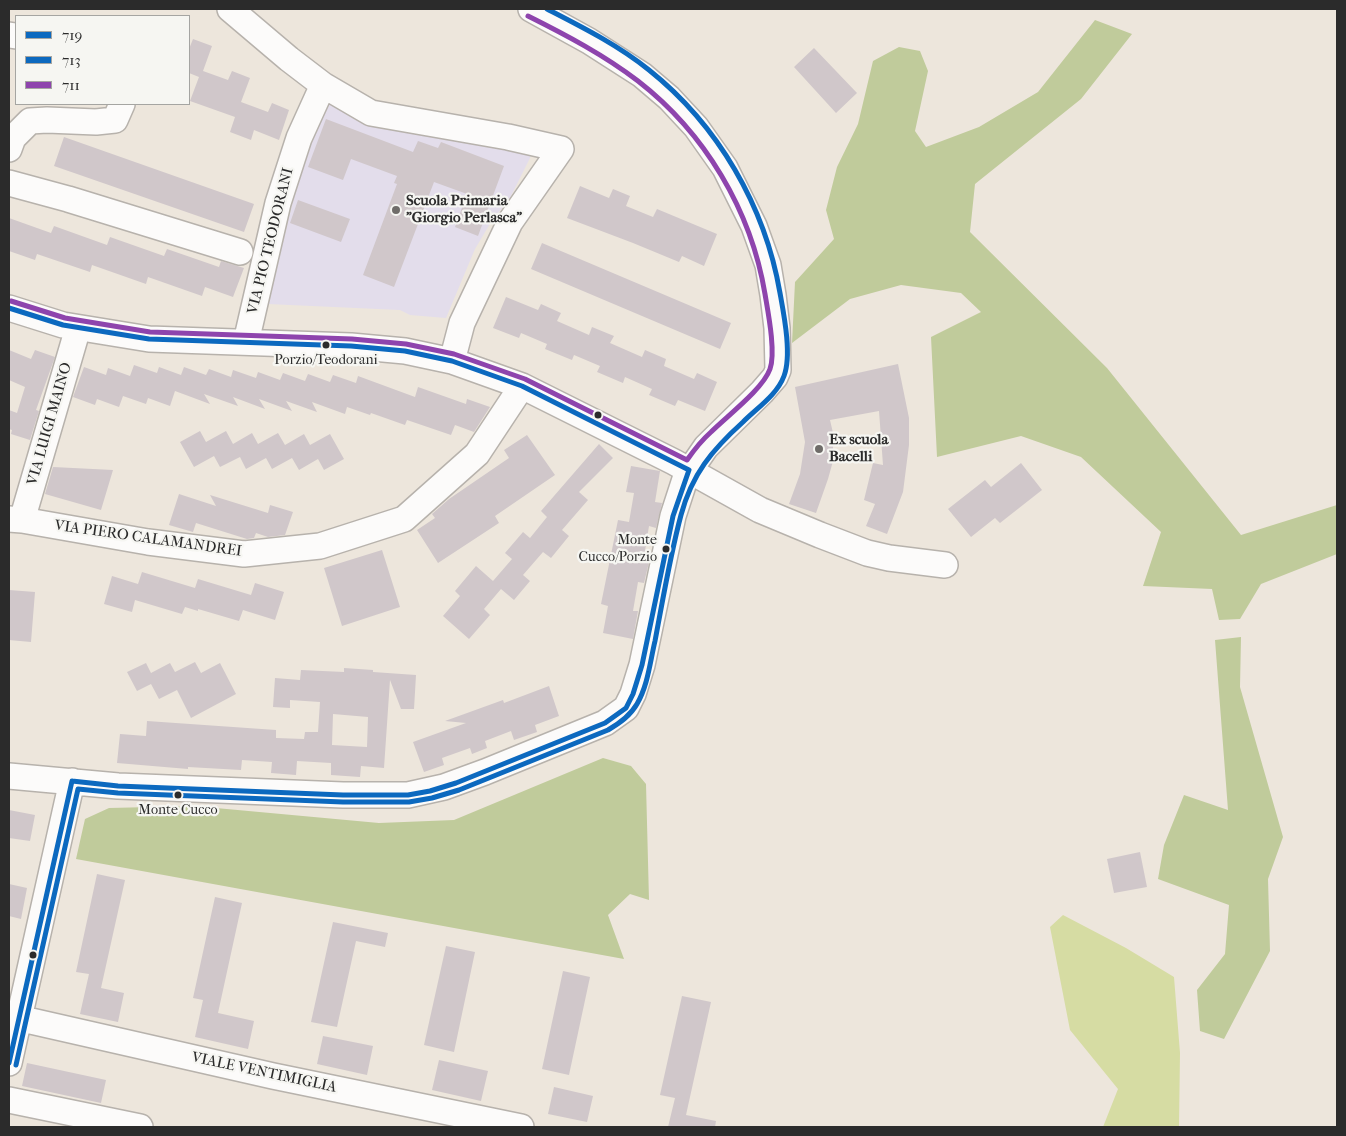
<!DOCTYPE html>
<html>
<head>
<meta charset="utf-8">
<style>
	body { margin:0 }
	#map { position:relative; width:1346px; height:1136px; overflow:hidden; background:#ede6dc; font-family:"IM FELL French Canon",serif }
	canvas { display:block }
	.frame { position:absolute; inset:0; border:10px solid #2b2b2b; pointer-events:none }
	.legend { position:absolute; left:15px; top:15px; width:175px; height:90px; box-sizing:border-box; background:#f6f6f2; border:1px solid #a5a5a2; margin:0; padding:6px 9px; list-style:none; font-size:15px; color:#2b2b2b }
	.legend li { display:flex; align-items:center; gap:10px; height:25px }
	.legend b { width:25px; border:1px solid #a5a5a2 }
</style>
</head>
<body>
<div id="map">
<canvas width="1346" height="1136"></canvas>
<div class="frame"></div>
<ul class="legend">
<li><b style="height:6px;background:#0c69bf"></b>719</li>
<li><b style="height:6px;background:#0c69bf"></b>713</li>
<li><b style="height:6px;background:#8e44ad"></b>711</li>
</ul>
</div>
<script>
const context = document.querySelector('canvas').getContext('2d');
context.lineJoin = 'round';
function fill(path, color) { context.fillStyle = color; context.fill(path, 'evenodd'); }
function strokePath(path, color, width, dash) { context.strokeStyle = color; context.lineWidth = width; context.lineCap = dash ? 'butt' : 'round'; context.setLineDash(dash || []); context.stroke(path); }
function label(font, color, halo, rows, align = 'center') {
  context.font = font + ' "IM FELL French Canon",serif'; context.lineWidth = 4.5; context.setLineDash([]); context.textBaseline = 'middle'; context.strokeStyle = halo; context.fillStyle = color; for (const [text, x, y, turn = 0] of rows) {
    context.save(); context.translate(x, y); context.rotate((+turn || 0) * Math.PI / 180); context.textAlign = isNaN(turn) ? turn : align; if (halo) context.strokeText(text, 0, 0); context.fillText(text, 0, 0); context.restore();
  }
}
fill(new Path2D(`
	M 327,98 L 531,153 L 530,158 L 508,202 L 494,217 L 475,249 L 446,318 L 410,315 L 400,310 L 268,304 L 308,139 Z`), '#e3ddeb');
fill(new Path2D(`
	M 1063,915 L 1126,948 L 1174,977 L 1180,1053 L 1179,1127 L 1103,1127 L 1118,1089 L 1070,1030 L 1050,927 Z`), '#d6dca3');
fill(new Path2D(`
	M 1095,20 L 1132,34 L 1081,99 L 975,184 L 970,232 L 1107,368 L 1241,535 L 1337,505 L 1337,554 L 1261,584 L 1240,619 L 1219,620 L 1212,589 L 1143,586 L 1161,532 L 1081,457 L 1021,436 L 937,457 L 931,337 L 981,312 L 961,293 L 901,285 L 850,299 L 792,343 L 795,282 L 834,239 L 826,210 L 837,167 L 858,124 L 873,61 L 899,47 L 920,51 L 928,71 L 915,131 L 926,147 L 979,127 L 1038,92 Z
	M 1241,637 L 1240,687 L 1283,837 L 1268,879 L 1270,951 L 1224,1039 L 1200,1031 L 1197,990 L 1225,954 L 1229,905 L 1158,879 L 1164,845 L 1184,795 L 1228,810 L 1215,640 Z
	M 603,758 L 631,766 L 646,784 L 649,900 L 630,894 L 608,915 L 624,959 L 76,859 L 85,819 L 109,808 L 194,806 L 379,823 L 454,820 Z`), '#c0cb9b');
fill(new Path2D(`
	M 193,39 L 212,46 L 203,71 L 228,80 L 232,71 L 250,78 L 241,102 L 268,112 L 272,103 L 289,110 L 279,140 L 254,130 L 251,140 L 230,132 L 235,117 L 190,101 L 199,77 L 189,73 L 189,49 Z
	M 814,48 L 857,93 L 836,113 L 794,67 Z
	M 326,119 L 413,152 L 418,141 L 438,148 L 441,142 L 504,166 L 478,236 L 455,227 L 467,194 L 434,182 L 394,287 L 363,275 L 397,184 L 394,183 L 397,176 L 351,159 L 343,180 L 308,167 Z
	M 64,137 L 254,204 L 244,232 L 54,166 Z
	M 580,186 L 609,198 L 613,189 L 630,196 L 626,206 L 653,217 L 657,209 L 717,234 L 704,266 L 682,256 L 679,262 L 633,243 L 567,218 Z
	M 298,200 L 350,219 L 341,242 L 290,223 Z
	M 9,218 L 51,233 L 54,226 L 107,245 L 110,237 L 164,256 L 167,249 L 219,267 L 221,261 L 244,268 L 233,297 L 205,287 L 202,296 L 148,277 L 146,284 L 92,265 L 90,272 L 37,254 L 35,260 L 9,251 Z
	M 542,243 L 731,323 L 720,349 L 531,269 Z
	M 506,297 L 538,310 L 541,304 L 561,313 L 557,321 L 589,335 L 592,327 L 614,336 L 610,343 L 642,357 L 645,350 L 666,359 L 664,366 L 694,379 L 697,373 L 717,382 L 705,411 L 678,400 L 675,406 L 649,395 L 652,389 L 625,377 L 623,383 L 597,372 L 600,366 L 574,355 L 572,360 L 545,349 L 547,344 L 521,333 L 519,338 L 493,328 Z
	M 9,350 L 31,359 L 35,350 L 55,357 L 36,410 L 39,411 L 30,440 L 11,434 L 12,430 L 9,429 L 9,410 L 17,413 L 25,387 L 9,380 Z
	M 898,364 L 909,418 L 909,445 L 903,492 L 887,534 L 866,526 L 875,504 L 864,500 L 873,463 L 883,465 L 879,411 L 830,420 L 833,433 L 833,461 L 828,479 L 816,513 L 789,504 L 800,474 L 805,442 L 795,387 Z
	M 134,365 L 157,373 L 159,367 L 181,375 L 184,367 L 206,375 L 209,369 L 231,377 L 233,370 L 256,378 L 258,372 L 280,380 L 283,373 L 305,381 L 308,374 L 330,382 L 333,375 L 356,383 L 358,376 L 415,397 L 418,387 L 466,404 L 467,399 L 490,407 L 474,432 L 455,425 L 451,435 L 407,420 L 405,425 L 371,413 L 370,415 L 347,407 L 345,414 L 312,402 L 317,412 L 286,401 L 292,411 L 259,399 L 265,409 L 233,397 L 238,406 L 204,394 L 210,404 L 175,391 L 170,406 L 148,398 L 146,404 L 123,396 L 119,407 L 97,399 L 95,405 L 73,397 L 84,367 L 106,375 L 108,368 L 130,376 Z
	M 200,431 L 206,442 L 226,431 L 233,444 L 252,433 L 258,444 L 278,433 L 285,445 L 304,434 L 310,445 L 330,434 L 344,459 L 324,470 L 318,459 L 299,470 L 292,458 L 272,469 L 266,458 L 246,469 L 240,457 L 220,467 L 214,456 L 194,467 L 180,442 Z
	M 527,435 L 555,475 L 495,516 L 499,523 L 438,563 L 417,530 L 435,518 L 432,514 L 449,499 L 509,458 L 504,450 Z
	M 599,444 L 613,458 L 579,492 L 588,500 L 562,530 L 569,536 L 551,558 L 543,552 L 523,575 L 530,581 L 514,600 L 501,589 L 484,609 L 490,615 L 469,639 L 443,616 L 460,596 L 455,591 L 476,566 L 493,581 L 512,559 L 505,553 L 523,532 L 530,538 L 547,517 L 541,511 Z
	M 1021,463 L 1042,490 L 1000,523 L 995,518 L 971,537 L 948,509 L 985,480 L 991,487 Z
	M 631,466 L 660,471 L 655,502 L 662,503 L 656,528 L 649,526 L 644,557 L 650,558 L 644,583 L 638,582 L 633,611 L 638,611 L 633,639 L 603,633 L 608,606 L 601,604 L 618,520 L 629,522 L 634,493 L 626,492 Z
	M 53,467 L 113,470 L 101,510 L 45,494 Z
	M 179,494 L 216,506 L 210,495 L 268,513 L 270,505 L 293,512 L 285,535 L 268,537 L 256,533 L 254,538 L 247,539 L 196,523 L 193,532 L 169,525 Z
	M 382,550 L 400,607 L 342,626 L 324,568 Z
	M 142,572 L 195,588 L 198,579 L 251,595 L 255,583 L 284,592 L 275,620 L 243,610 L 239,621 L 198,609 L 198,611 L 185,607 L 182,614 L 135,600 L 132,612 L 104,604 L 112,576 L 138,584 Z
	M 9,590 L 35,592 L 31,642 L 9,640 Z
	M 195,662 L 201,673 L 220,663 L 236,694 L 191,718 L 177,690 L 159,699 L 151,684 L 137,691 L 127,672 L 146,663 L 151,673 L 170,663 L 175,672 Z
	M 344,668 L 373,670 L 373,672 L 416,675 L 414,709 L 401,709 L 390,680 L 384,768 L 361,766 L 360,777 L 331,775 L 331,763 L 297,761 L 296,775 L 271,773 L 272,762 L 242,760 L 241,770 L 188,767 L 188,769 L 117,763 L 120,734 L 146,736 L 147,721 L 276,730 L 276,738 L 304,739 L 305,732 L 318,732 L 320,702 L 290,700 L 290,708 L 273,707 L 275,678 L 300,680 L 301,670 L 344,672 ZM 333,714 L 368,717 L 367,747 L 332,745 Z
	M 549,686 L 559,716 L 535,725 L 537,732 L 514,740 L 511,731 L 485,741 L 487,748 L 472,754 L 470,748 L 442,758 L 444,765 L 424,772 L 413,742 L 466,723 L 445,721 L 503,700 L 504,703 Z
	M 9,810 L 35,815 L 30,841 L 9,838 Z
	M 1140,852 L 1147,887 L 1114,893 L 1107,859 Z
	M 97,874 L 125,880 L 101,988 L 124,993 L 118,1022 L 80,1014 L 89,974 L 76,972 Z
	M 9,884 L 27,888 L 21,919 L 9,916 Z
	M 215,897 L 242,903 L 218,1013 L 254,1021 L 248,1049 L 195,1037 L 203,1000 L 193,998 Z
	M 333,922 L 388,933 L 385,947 L 356,941 L 337,1027 L 311,1022 Z
	M 446,946 L 475,952 L 454,1052 L 424,1045 Z
	M 563,971 L 590,977 L 569,1075 L 542,1069 Z
	M 682,996 L 711,1002 L 686,1115 L 716,1121 L 715,1127 L 668,1127 L 675,1098 L 660,1095 Z
	M 323,1036 L 373,1046 L 367,1075 L 317,1064 Z
	M 439,1060 L 488,1071 L 481,1101 L 432,1090 Z
	M 27,1063 L 106,1080 L 101,1103 L 22,1086 Z
	M 554,1087 L 593,1096 L 587,1122 L 548,1114 Z`), '#d0c7ca');
const minor = new Path2D(`
	M 230,9 L 289,59 L 323,85 L 371,113 L 508,137 L 561,149 L 510,222 L 462,323 L 452,361
	M 9,35 L 16,36
	M 9,149 L 13,138 L 30,121 L 47,120 L 96,122 L 115,120 L 122,104
	M 9,183 L 68,199 L 240,252
	M 9,308 L 63,325 L 149,339 L 351,346 L 405,351 L 452,361 L 522,386 L 674,462 L 760,510 L 820,535 L 867,553 L 889,558 L 945,565
	M 246,342 L 278,203 L 299,138 L 323,85
	M 9,519 L 22,520 L 148,542 L 244,554 L 320,546 L 404,519 L 477,454 L 522,386
	M 22,520 L 78,328
	M 9,776 L 118,786 L 343,795 L 408,795 L 444,787 L 485,772 L 605,723 L 626,708 L 633,694 L 642,665 L 673,516 L 686,476 L 706,447 L 762,392 L 775,377 L 778,370 L 777,328 L 773,295 L 768,265 L 754,226 L 725,168 L 696,127 L 669,98 L 642,75 L 589,41 L 531,9
	M 9,1016 L 273,1076 L 521,1127
	M 9,1063 L 72,781
	M 9,1100 L 140,1127`);
strokePath(minor, '#b7b2ac', 28);
strokePath(minor, '#fcfbfa', 25);
strokePath(new Path2D(`
	M 9,308 L 63,325 L 149,339 L 351,346 L 405,351 L 452,361 L 522,386 L 689,470
	M 72,781 L 118,786 L 343,795 L 408,795 L 430,791 L 456,783 L 605,723 L 626,708 L 633,694 L 642,665 L 673,516 L 689,470
	M 9,1063 L 72,781`), '#0c69bf', 5);
strokePath(new Path2D(`
	M 16,1065 L 78,789 L 118,793 L 343,802 L 409,802 L 432,798 L 459,790 L 608,730 C 620,723 630,716 637,704 C 648,685 650,662 655,641 C 663,599 670,556 681,515 C 692,474 712,450 743,422 C 757,408 777,395 784,376 C 792,355 784,315 780,293 C 765,206 718,125 649,70 C 618,45 582,27 547,9`), '#0c69bf', 5);
strokePath(new Path2D(`
	M 11,301 L 65,318 L 150,332 L 352,339 L 406,344 L 454,354 L 525,379 L 687,460 C 694,450 702,440 711,432 C 727,416 763,389 770,369 C 776,352 768,312 765,294 C 751,210 705,133 638,81 C 604,55 566,35 528,16`), '#8e44ad', 5);
for (const [x, y, r, color] of [
	[396,210,5,"#6f6c69"],
	[326,345,4.5,"#2b2b2b"],
	[598,415,4.5,"#2b2b2b"],
	[819,449,5,"#6f6c69"],
	[666,549,4.5,"#2b2b2b"],
	[178,795,4.5,"#2b2b2b"],
	[33,955,4.5,"#2b2b2b"]
]) { const dot = new Path2D(); dot.arc(x, y, r, 0, 2 * Math.PI); context.fillStyle = color; context.fill(dot); strokePath(dot, '#f6f6f2', 2); }
label('14px', '#2b2b2b', '#f6f6f2', [
	["Porzio/Teodorani",326,361],
	["Monte",657,541,"right"],
	["Cucco/Porzio",657,558,"right"],
	["Monte Cucco",178,811]
]);
label('bold 15px', '#2b2b2b', '#f6f6f2', [
	["Scuola Primaria",406,201],
	["\"Giorgio Perlasca\"",406,218],
	["Ex scuola",829,440],
	["Bacelli",829,457]
], 'left');
label('15px', '#2b2b2b', '#f6f6f2', [
	["VIA PIO TEODORANI",271,241,-76],
	["VIA LUIGI MAINO",50,424,-74],
	["VIA PIERO CALAMANDREI",148,539,8],
	["VIALE VENTIMIGLIA",264,1073,12]
]);
</script>
</body>
</html>
